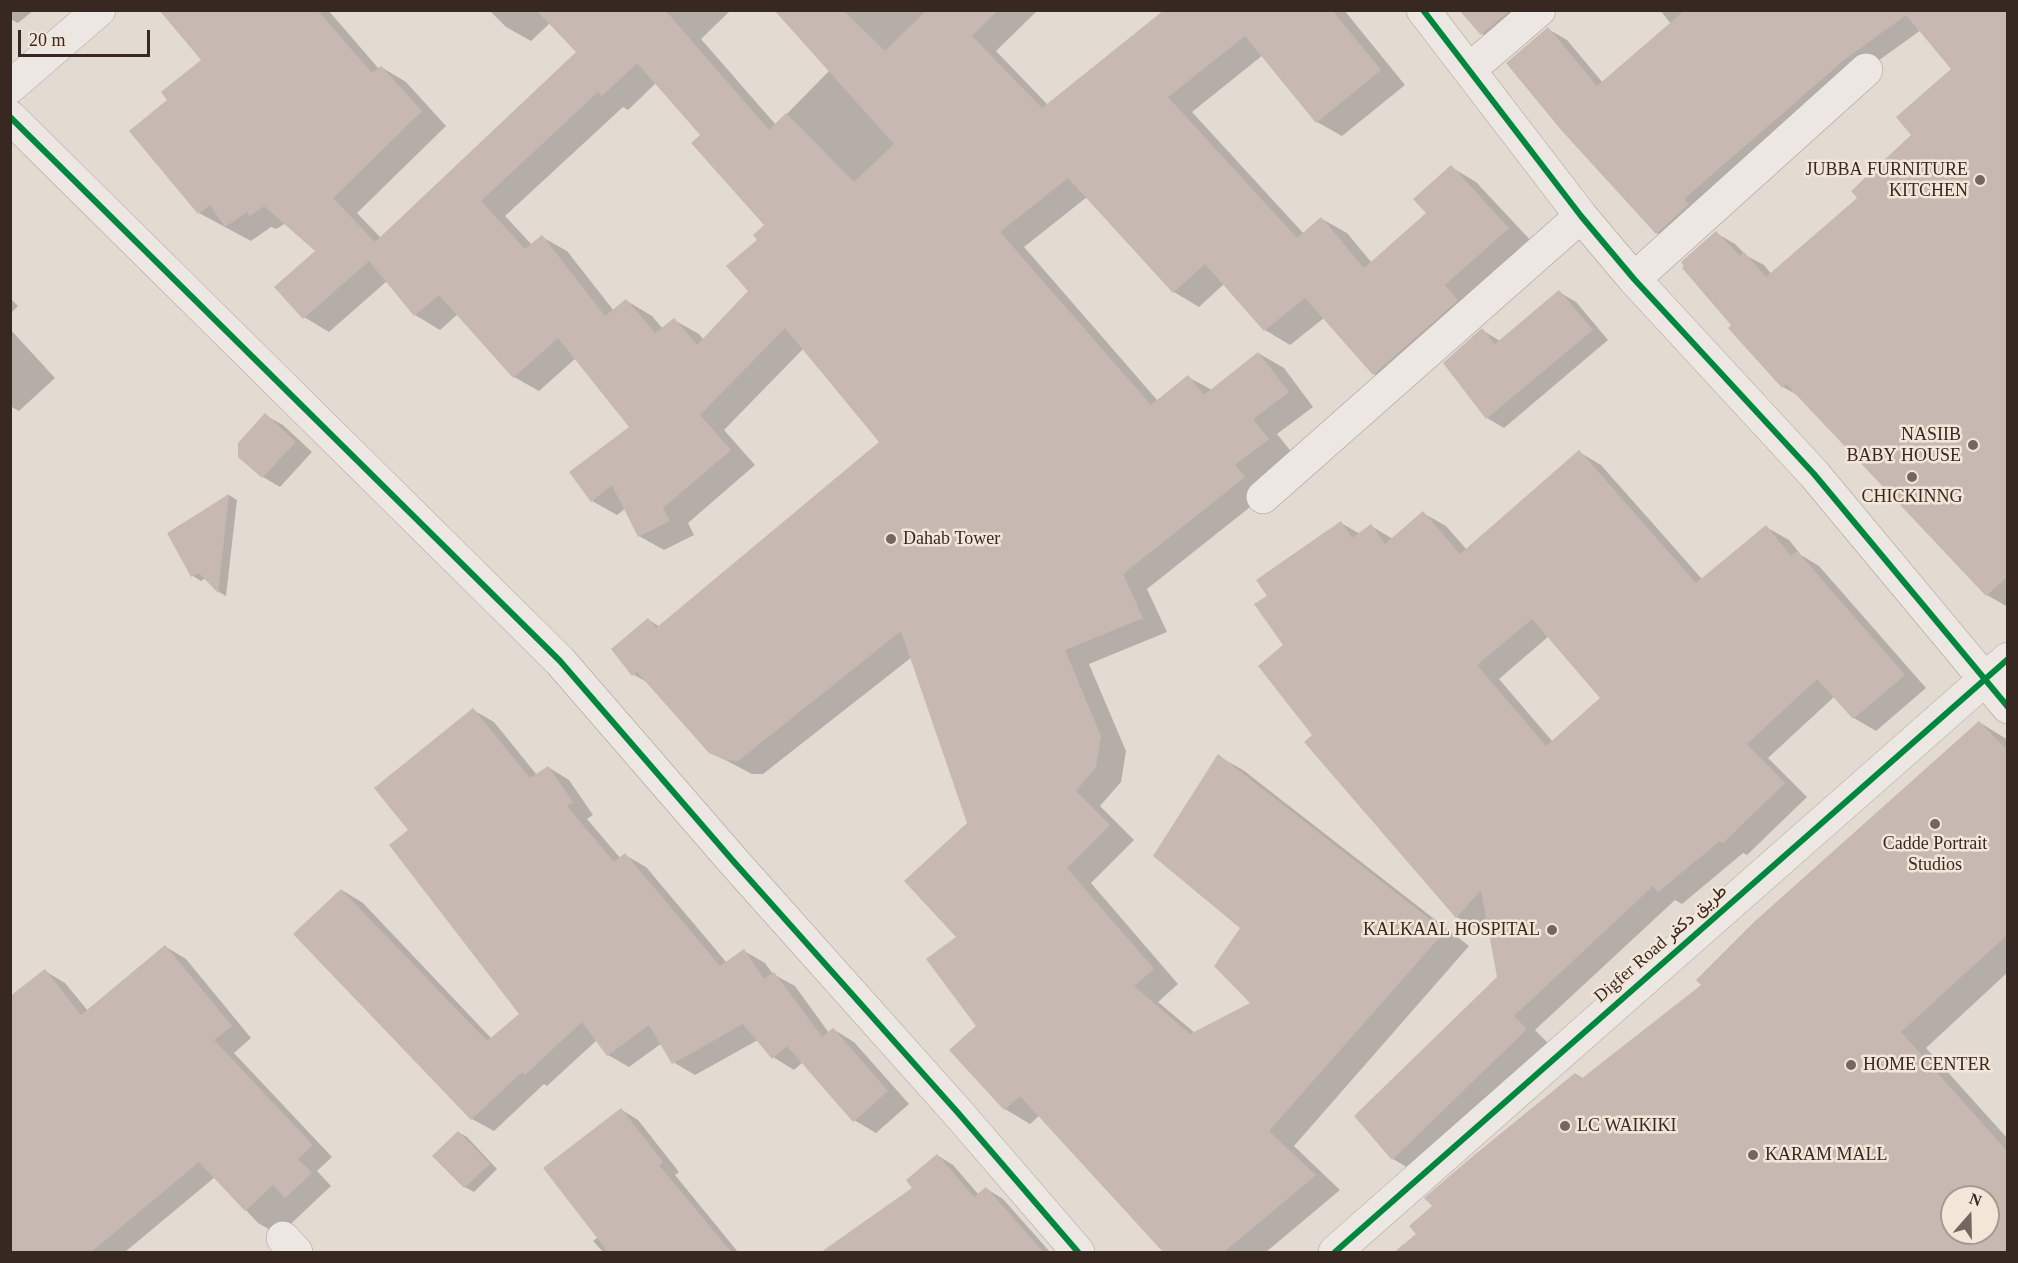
<!DOCTYPE html>
<html>
<head>
<meta charset="utf-8">
<style>
	body { margin:0 }
	#map { position:relative; width:2018px; height:1263px; overflow:hidden; background:#e3dad2; font-family:"Times New Roman",serif }
	canvas { display:block }
	.frame { position:absolute; inset:0; border:12px solid #382822; pointer-events:none }
	.north { position:absolute; left:1940px; top:1185px; width:60px; height:60px; box-sizing:border-box; background:#f3e6d9; border:2px solid #a89a90; border-radius:50%; rotate:20deg; font-size:16px; font-weight:700; line-height:24px; text-align:center; color:#382822 }
	.north::after { content:''; display:block; margin:auto; width:21px; height:27px; background:#746660; clip-path:polygon(50% 0,100% 100%,50% 72%,0 100%) }
	.scale { position:absolute; left:18px; top:30px; width:132px; height:27px; box-sizing:border-box; border:3px solid #382822; border-top:0; padding-left:8px; font-size:18px; line-height:21px; white-space:nowrap; color:#382822; -webkit-text-stroke:4px #f3e6d9; paint-order:stroke }
</style>
</head>
<body>
<div id="map">
<canvas width="2018" height="1263"></canvas>
<div class="frame"></div>
<div class="north">N</div>
<div class="scale">20 m</div>
</div>
<script>
const context = document.querySelector('canvas').getContext('2d');
context.lineJoin = 'round';
function fill(path, color) { context.fillStyle = color; context.fill(path, 'evenodd'); }
function strokePath(path, color, width, dash) { context.strokeStyle = color; context.lineWidth = width; context.lineCap = dash ? 'butt' : 'round'; context.setLineDash(dash || []); context.stroke(path); }
function label(font, color, halo, rows, align = 'center') {
  context.font = font + ' "Times New Roman",Vazirmatn,serif'; context.lineWidth = 5; context.setLineDash([]); context.textBaseline = 'middle'; context.strokeStyle = halo; context.fillStyle = color; for (const [text, x, y, turn = 0] of rows) {
    context.save(); context.translate(x, y); context.rotate((+turn || 0) * Math.PI / 180); context.textAlign = isNaN(turn) ? turn : align; if (halo) context.strokeText(text, 0, 0); context.fillText(text, 0, 0); context.restore();
  }
}
fill(new Path2D(`
	M 10,10 L 34,10 L 18,23 L 10,19 Z
	M 161,10 L 328,10 L 379,69 L 381,67 L 406,82 L 446,126 L 357,213 L 381,238 L 579,52 L 550,23 L 531,41 L 506,27 L 489,10 L 731,10 L 701,39 L 776,125 L 830,70 L 776,10 L 1038,10 L 996,51 L 1048,105 L 1166,10 L 1344,10 L 1405,85 L 1342,136 L 1317,122 L 1263,55 L 1192,112 L 1304,234 L 1322,219 L 1347,233 L 1372,263 L 1428,213 L 1451,167 L 1476,182 L 1533,243 L 1399,388 L 1374,374 L 1324,318 L 1290,345 L 1265,330 L 1224,284 L 1199,307 L 1174,292 L 1087,197 L 1024,247 L 1158,401 L 1188,377 L 1212,390 L 1258,353 L 1284,368 L 1313,407 L 1277,434 L 1293,454 L 1269,492 L 1147,589 L 1167,632 L 1089,664 L 1126,751 L 1121,782 L 1100,806 L 1134,840 L 1091,883 L 1178,984 L 1158,1002 L 1195,1033 L 1252,1004 L 1218,756 L 1243,770 L 1469,946 L 1294,1146 L 1340,1190 L 1266,1252 L 1165,1252 L 1040,1115 L 1030,1124 L 1005,1109 L 951,1050 L 978,1026 L 958,938 L 969,824 L 912,657 L 763,774 L 752,774 L 710,752 L 650,684 L 633,674 L 649,620 L 660,627 L 881,442 L 804,348 L 724,430 L 755,465 L 688,523 L 694,535 L 664,550 L 639,536 L 626,508 L 617,515 L 592,501 L 631,428 L 576,358 L 539,391 L 514,377 L 458,314 L 440,330 L 415,315 L 387,281 L 329,332 L 304,317 L 317,251 L 286,223 L 276,229 L 271,227 L 251,241 L 199,213 L 170,100 L 203,60 ZM 656,83 L 702,135 L 766,225 L 750,291 L 704,340 L 699,334 L 674,320 L 663,329 L 652,316 L 627,301 L 614,311 L 567,251 L 542,237 L 532,245 L 505,216 L 623,107 L 628,110 Z
	M 1461,10 L 1545,10 L 1508,48 L 1482,34 Z
	M 1660,10 L 2008,10 L 2006,606 L 1987,595 L 1799,396 L 1783,387 L 1733,325 L 1716,233 L 1735,244 L 1747,256 L 1764,265 L 1772,275 L 1859,198 L 1913,135 L 1953,69 L 1921,30 L 1864,71 L 1676,244 L 1657,233 L 1548,29 L 1567,40 L 1603,83 L 1671,24 Z
	M 1559,292 L 1576,302 L 1608,340 L 1504,428 L 1487,418 L 1445,363 L 1482,330 L 1500,341 Z
	M 10,298 L 18,306 L 10,314 Z
	M 10,329 L 55,378 L 19,411 L 10,406 Z
	M 265,415 L 283,425 L 312,452 L 280,487 L 263,477 Z
	M 1579,452 L 1601,465 L 1702,579 L 1766,527 L 1789,540 L 1801,555 L 1819,566 L 1926,688 L 1876,731 L 1854,718 L 1835,696 L 1768,758 L 1807,797 L 1747,855 L 1743,853 L 1682,904 L 1675,900 L 1535,1030 L 1548,1043 L 1415,1172 L 1393,1159 L 1499,977 L 1488,920 L 1479,930 L 1457,917 L 1306,742 L 1314,735 L 1269,596 L 1341,523 L 1360,534 L 1371,526 L 1393,539 L 1423,513 L 1446,526 L 1467,550 ZM 1549,636 L 1602,698 L 1553,742 L 1499,679 Z
	M 229,495 L 237,500 L 226,596 L 219,592 L 206,578 L 201,581 L 193,576 L 169,533 Z
	M 473,710 L 494,722 L 537,775 L 548,767 L 569,780 L 593,815 L 587,819 L 621,859 L 625,855 L 646,867 L 727,963 L 744,951 L 765,963 L 773,974 L 795,986 L 829,1033 L 833,1029 L 854,1042 L 909,1104 L 876,1133 L 854,1120 L 803,1062 L 794,1070 L 773,1057 L 758,1040 L 695,1075 L 673,1062 L 662,1043 L 629,1067 L 608,1055 L 597,1040 L 547,1086 L 544,1084 L 494,1131 L 472,1119 L 342,890 L 363,903 L 492,1039 L 521,1014 L 410,830 Z
	M 1979,722 L 2008,740 L 2008,972 L 1926,1048 L 2008,1139 L 2008,1252 L 1396,1252 L 1418,1234 L 1576,1074 L 1584,1079 L 1703,985 ZM 1952,1197 L 1988,1197 L 1988,1233 L 1952,1233 Z
	M 166,947 L 186,959 L 251,1038 L 234,1053 L 332,1157 L 317,1171 L 331,1186 L 279,1235 L 258,1223 L 215,1177 L 125,1252 L 17,1252 L 10,1245 L 45,971 L 65,983 L 88,1011 Z
	M 622,1110 L 638,1120 L 679,1172 L 675,1175 L 738,1252 L 603,1252 L 593,1241 L 598,1237 Z
	M 458,1132 L 467,1137 L 497,1169 L 474,1192 L 465,1187 L 435,1156 Z
	M 937,1155 L 953,1165 L 979,1195 L 987,1189 L 1003,1199 L 1050,1252 L 825,1252 L 914,1188 Z`), '#0003');
fill(new Path2D(`
	M 159,10 L 317,10 L 372,73 L 381,66 L 422,111 L 333,198 L 375,242 L 576,52 L 536,10 L 665,10 L 769,130 L 786,113 L 854,182 L 894,144 L 774,10 L 843,10 L 885,51 L 927,10 L 998,10 L 972,36 L 1042,108 L 1164,10 L 1332,10 L 1381,70 L 1316,123 L 1245,36 L 1168,97 L 1297,238 L 1321,217 L 1364,268 L 1426,213 L 1413,199 L 1451,165 L 1509,228 L 1445,285 L 1458,300 L 1373,375 L 1305,298 L 1264,331 L 1205,264 L 1173,293 L 1068,178 L 1000,232 L 1151,405 L 1188,375 L 1204,395 L 1258,352 L 1289,392 L 1253,419 L 1269,439 L 1235,465 L 1245,477 L 1123,574 L 1143,618 L 1065,650 L 1101,736 L 1096,767 L 1076,791 L 1110,825 L 1067,868 L 1154,969 L 1134,986 L 1190,1034 L 1250,1003 L 1214,966 L 1240,928 L 1153,856 L 1218,754 L 1445,931 L 1269,1131 L 1316,1175 L 1224,1252 L 1163,1252 L 1020,1096 L 1004,1110 L 949,1050 L 976,1026 L 926,959 L 956,937 L 904,881 L 967,823 L 901,631 L 738,761 L 725,760 L 709,753 L 637,672 L 632,676 L 611,649 L 648,618 L 656,628 L 879,442 L 785,328 L 700,415 L 731,450 L 663,508 L 670,521 L 638,537 L 612,485 L 591,502 L 569,472 L 629,427 L 558,338 L 513,378 L 439,295 L 414,316 L 369,261 L 303,319 L 274,287 L 315,251 L 264,206 L 250,216 L 247,212 L 225,227 L 210,205 L 198,214 L 129,131 L 167,100 L 161,92 L 201,60 ZM 637,63 L 700,135 L 691,143 L 764,225 L 753,235 L 757,240 L 726,266 L 748,291 L 697,345 L 674,318 L 655,333 L 626,299 L 605,316 L 542,235 L 525,249 L 481,201 L 598,92 L 602,96 Z
	M 1459,10 L 1510,10 L 1481,35 Z
	M 1685,10 L 2007,10 L 2007,577 L 1986,596 L 1786,384 L 1782,388 L 1728,328 L 1731,325 L 1682,268 L 1684,266 L 1681,262 L 1716,231 L 1740,256 L 1744,252 L 1766,277 L 1857,198 L 1851,191 L 1911,135 L 1896,117 L 1951,69 L 1906,15 L 1844,60 L 1684,199 L 1689,204 L 1656,234 L 1562,131 L 1506,63 L 1548,27 L 1597,86 Z
	M 1559,290 L 1593,330 L 1486,419 L 1443,363 L 1482,328 L 1495,344 Z
	M 265,413 L 296,442 L 262,478 L 238,457 L 238,443 Z
	M 1579,450 L 1696,583 L 1766,525 L 1791,556 L 1797,551 L 1905,675 L 1853,719 L 1817,679 L 1747,744 L 1785,783 L 1723,843 L 1720,841 L 1658,892 L 1653,886 L 1514,1016 L 1527,1029 L 1392,1160 L 1354,1116 L 1497,977 L 1481,890 L 1456,918 L 1304,742 L 1312,735 L 1258,666 L 1283,645 L 1254,604 L 1267,596 L 1256,580 L 1341,521 L 1352,538 L 1371,524 L 1385,544 L 1423,511 L 1460,554 ZM 1532,619 L 1600,698 L 1546,746 L 1477,665 Z
	M 229,494 L 218,593 L 199,573 L 191,577 L 167,533 Z
	M 473,708 L 530,778 L 548,766 L 573,802 L 567,806 L 614,862 L 625,853 L 720,966 L 744,949 L 764,979 L 774,972 L 822,1037 L 833,1028 L 888,1091 L 853,1122 L 787,1046 L 772,1059 L 743,1024 L 672,1064 L 649,1025 L 607,1056 L 582,1022 L 525,1075 L 522,1072 L 471,1120 L 293,934 L 341,889 L 487,1041 L 519,1014 L 389,845 L 408,830 L 374,788 Z
	M 1979,721 L 2007,750 L 2007,935 L 1901,1032 L 2007,1151 L 2007,1252 L 1394,1252 L 1416,1234 L 1409,1226 L 1432,1206 L 1424,1198 L 1473,1156 L 1575,1073 L 1581,1079 L 1701,985 L 1696,980 L 1754,922 ZM 1952,1197 L 1988,1197 L 1988,1233 L 1952,1233 Z
	M 165,945 L 232,1026 L 214,1040 L 313,1145 L 298,1159 L 312,1173 L 285,1198 L 273,1185 L 245,1211 L 199,1162 L 91,1252 L 10,1252 L 10,996 L 45,969 L 81,1015 Z
	M 621,1108 L 663,1162 L 659,1165 L 731,1252 L 608,1252 L 543,1168 Z
	M 458,1131 L 490,1164 L 464,1188 L 432,1156 Z
	M 937,1154 L 974,1197 L 986,1187 L 1043,1252 L 821,1252 L 912,1188 L 906,1180 Z`), '#c7b8b2');
const minor = new Path2D(`
	M 1423,10 L 1581,216 L 1634,279 L 1814,474 L 2008,707
	M 1469,70 L 1539,10
	M 10,87 L 99,10
	M 10,117 L 560,661 L 734,862 L 959,1114 L 1078,1252
	M 1634,279 L 1866,70
	M 1263,497 L 1581,216
	M 283,1238 L 296,1252
	M 1335,1252 L 2008,659`);
strokePath(minor, '#a9a09a', 34);
strokePath(minor, '#ece7e2', 33);
strokePath(new Path2D(`
	M 1423,10 L 1581,216 L 1634,279 L 1814,474 L 2008,707
	M 10,117 L 560,661 L 734,862 L 959,1114 L 1078,1252
	M 1335,1252 L 2008,659`), '#00873e', 6);
for (const [x, y, r, color] of [
	[1980,180,6,"#746660"],
	[1973,445,6,"#746660"],
	[1912,477,6,"#746660"],
	[891,539,6,"#746660"],
	[1935,824,6,"#746660"],
	[1552,930,6,"#746660"],
	[1851,1065,6,"#746660"],
	[1565,1126,6,"#746660"],
	[1753,1155,6,"#746660"]
]) { const dot = new Path2D(); dot.arc(x, y, r, 0, 2 * Math.PI); context.fillStyle = color; context.fill(dot); strokePath(dot, '#f3e6d9', 2); }
label('18px', '#382822', '#f3e6d9', [
	["JUBBA FURNITURE",1968,170,"right"],
	["KITCHEN",1968,191,"right"],
	["NASIIB",1961,435,"right"],
	["BABY HOUSE",1961,456,"right"],
	["CHICKINNG",1912,497,"center"],
	["Dahab Tower",903,539],
	["Cadde Portrait",1935,844,"center"],
	["Studios",1935,865,"center"],
	["KALKAAL HOSPITAL",1540,930,"right"],
	["HOME CENTER",1863,1065],
	["LC WAIKIKI",1577,1126],
	["KARAM MALL",1765,1155]
], 'left');
label('18px', '#382822', '#f3e6d9', [
	["Digfer Road طريق دكفر",1661,944,-41]
]);
</script>
</body>
</html>
